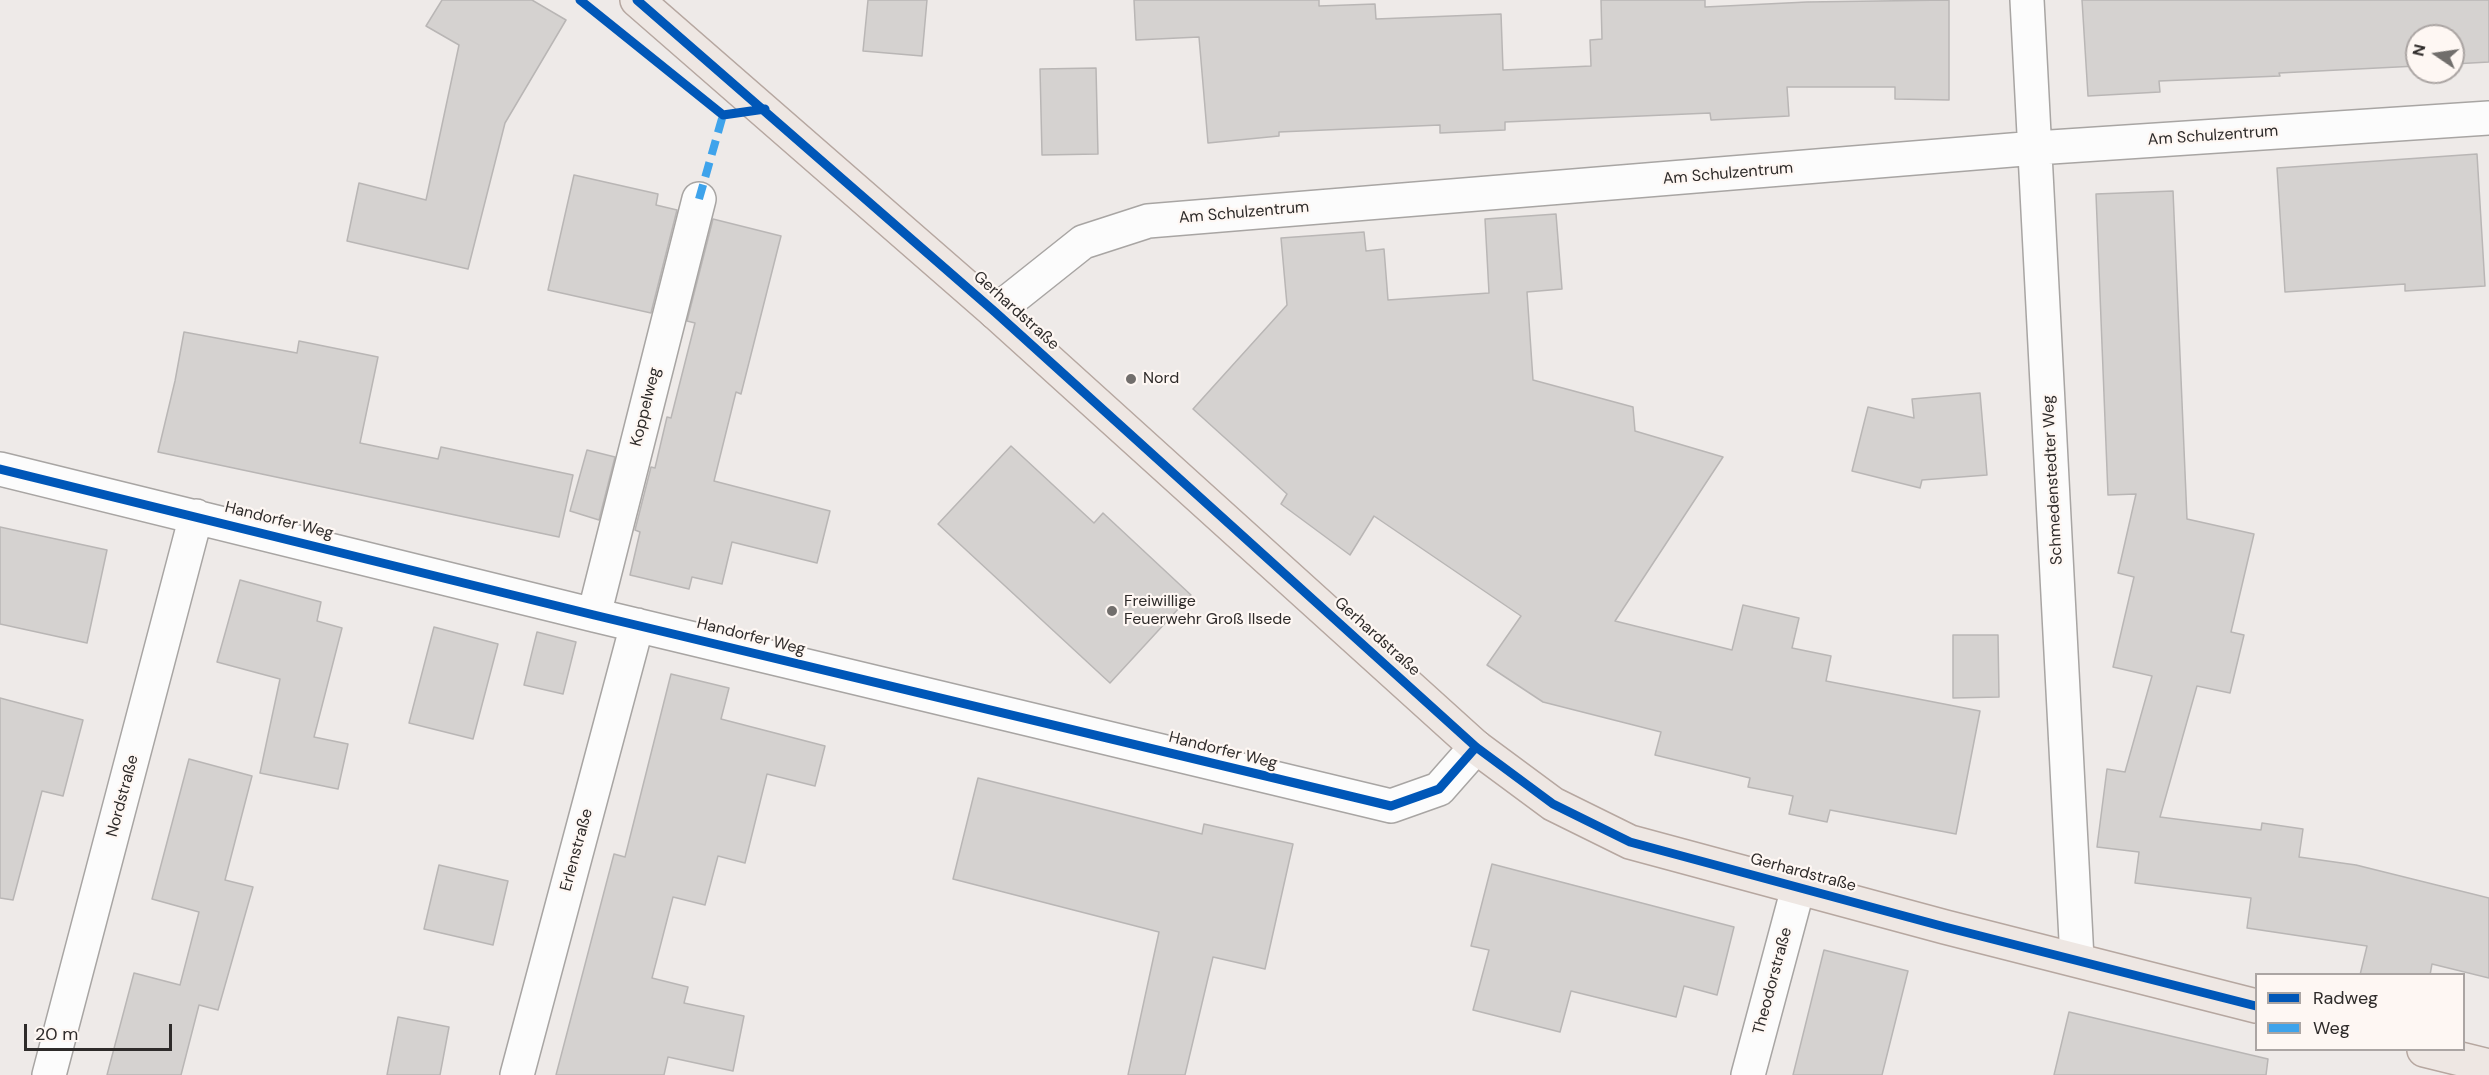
<!DOCTYPE html>
<html>
<head>
<meta charset="utf-8">
<style>
	body { margin:0 }
	#map { position:relative; width:2489px; height:1075px; overflow:hidden; background:#eeeae8; font-family:"DM Sans",sans-serif }
	canvas { display:block }
	.legend { position:absolute; left:2255px; top:973px; width:210px; height:78px; box-sizing:border-box; background:#fef7f3; border:2px solid #aba5a3; margin:0; padding:8px 10px; list-style:none; font-size:18px; color:#2e2b2a }
	.legend li { display:flex; align-items:center; gap:12px; height:30px }
	.legend b { width:30px; border:2px solid #aba5a3 }
	.north { position:absolute; left:2405px; top:24px; width:60px; height:60px; box-sizing:border-box; background:#fef7f3; border:2px solid #aba5a3; border-radius:50%; rotate:283deg; font-size:16px; font-weight:700; line-height:24px; text-align:center; color:#2e2b2a }
	.north::after { content:''; display:block; margin:auto; width:21px; height:27px; background:#716e6c; clip-path:polygon(50% 0,100% 100%,50% 72%,0 100%) }
	.scale { position:absolute; left:24px; top:1024px; width:148px; height:27px; box-sizing:border-box; border:3px solid #2e2b2a; border-top:0; padding-left:8px; font-size:18px; line-height:21px; white-space:nowrap; color:#2e2b2a; -webkit-text-stroke:4px #fef7f3; paint-order:stroke }
</style>
</head>
<body>
<div id="map">
<canvas width="2489" height="1075"></canvas>
<ul class="legend">
<li><b style="height:8px;background:#0057b8"></b>Radweg</li>
<li><b style="height:8px;background:#3ea3eb"></b>Weg</li>
</ul>
<div class="north">N</div>
<div class="scale">20 m</div>
</div>
<script>
const context = document.querySelector('canvas').getContext('2d');
context.lineJoin = 'round';
function fill(path, color) { context.fillStyle = color; context.fill(path, 'evenodd'); }
function strokePath(path, color, width, dash) { context.strokeStyle = color; context.lineWidth = width; context.lineCap = dash ? 'butt' : 'round'; context.setLineDash(dash || []); context.stroke(path); }
function label(font, color, halo, rows, align = 'center') {
  context.font = font + ' "DM Sans",sans-serif'; context.lineWidth = 4.5; context.setLineDash([]); context.textBaseline = 'middle'; context.strokeStyle = halo; context.fillStyle = color; for (const [text, x, y, turn = 0] of rows) {
    context.save(); context.translate(x, y); context.rotate((+turn || 0) * Math.PI / 180); context.textAlign = isNaN(turn) ? turn : align; if (halo) context.strokeText(text, 0, 0); context.fillText(text, 0, 0); context.restore();
  }
}
const building = new Path2D(`
	M 442,0 L 532,0 L 566,20 L 505,123 L 468,269 L 347,241 L 359,183 L 426,200 L 459,45 L 426,26 Z
	M 868,0 L 927,0 L 922,56 L 863,51 Z
	M 1134,0 L 1319,0 L 1319,6 L 1375,4 L 1376,19 L 1501,14 L 1503,70 L 1591,66 L 1590,40 L 1602,39 L 1601,0 L 1705,0 L 1705,7 L 1807,2 L 1949,0 L 1949,100 L 1895,99 L 1895,87 L 1787,87 L 1789,116 L 1711,120 L 1710,113 L 1505,122 L 1505,130 L 1440,133 L 1440,125 L 1279,132 L 1279,136 L 1208,143 L 1199,37 L 1136,40 Z
	M 2082,0 L 2489,0 L 2489,62 L 2453,64 L 2453,36 L 2417,36 L 2417,66 L 2279,73 L 2280,76 L 2159,81 L 2160,92 L 2088,96 Z
	M 1096,68 L 1098,154 L 1042,155 L 1040,69 Z
	M 2477,154 L 2485,286 L 2405,291 L 2405,284 L 2285,292 L 2277,168 Z
	M 574,175 L 658,194 L 656,205 L 677,210 L 651,313 L 548,290 Z
	M 2173,191 L 2187,519 L 2254,534 L 2231,632 L 2244,635 L 2230,693 L 2197,686 L 2160,817 L 2261,830 L 2262,823 L 2303,829 L 2299,857 L 2356,865 L 2489,898 L 2489,978 L 2432,964 L 2430,975 L 2360,975 L 2367,946 L 2247,928 L 2251,898 L 2135,883 L 2139,852 L 2097,847 L 2107,769 L 2125,772 L 2152,676 L 2113,667 L 2134,577 L 2118,573 L 2136,494 L 2108,495 L 2096,194 Z
	M 1556,214 L 1562,289 L 1527,292 L 1533,380 L 1633,407 L 1635,431 L 1723,457 L 1615,621 L 1732,650 L 1743,605 L 1799,618 L 1792,648 L 1831,656 L 1826,681 L 1980,711 L 1956,834 L 1830,810 L 1827,822 L 1789,814 L 1793,796 L 1748,787 L 1750,778 L 1655,755 L 1661,732 L 1543,702 L 1487,665 L 1521,616 L 1374,516 L 1350,555 L 1281,504 L 1287,494 L 1193,409 L 1287,305 L 1281,238 L 1364,232 L 1366,251 L 1384,249 L 1388,300 L 1489,293 L 1485,219 Z
	M 713,219 L 781,236 L 741,394 L 736,392 L 714,481 L 830,511 L 817,563 L 732,542 L 722,584 L 692,577 L 689,589 L 630,575 L 640,532 L 635,530 L 651,467 L 655,468 L 667,417 L 671,418 L 695,323 L 687,321 Z
	M 184,332 L 297,353 L 299,341 L 378,357 L 360,443 L 438,459 L 441,447 L 573,475 L 559,537 L 158,452 L 175,381 Z
	M 1980,393 L 1987,475 L 1922,480 L 1920,488 L 1852,471 L 1868,407 L 1914,418 L 1912,399 Z
	M 1011,446 L 1094,523 L 1103,513 L 1191,595 L 1110,683 L 938,524 Z
	M 587,450 L 615,457 L 599,520 L 570,511 Z
	M 0,527 L 107,550 L 87,643 L 0,624 Z
	M 240,580 L 321,602 L 317,621 L 342,628 L 314,737 L 348,744 L 338,789 L 260,773 L 280,679 L 217,662 Z
	M 434,627 L 498,644 L 473,739 L 409,723 Z
	M 537,632 L 576,642 L 563,694 L 524,685 Z
	M 1953,635 L 1998,635 L 1999,697 L 1953,698 Z
	M 671,674 L 729,688 L 721,719 L 825,746 L 815,786 L 767,774 L 745,863 L 718,856 L 705,905 L 673,897 L 652,978 L 688,987 L 684,1003 L 744,1016 L 733,1071 L 668,1057 L 664,1075 L 556,1075 L 614,854 L 625,857 Z
	M 0,698 L 83,720 L 63,796 L 42,791 L 13,900 L 0,898 Z
	M 189,759 L 252,776 L 225,880 L 253,887 L 218,1010 L 199,1005 L 181,1075 L 107,1075 L 134,973 L 180,985 L 199,912 L 152,899 Z
	M 978,778 L 1202,834 L 1204,824 L 1293,844 L 1265,969 L 1213,957 L 1185,1075 L 1128,1075 L 1159,932 L 953,879 Z
	M 1492,864 L 1734,927 L 1717,995 L 1684,986 L 1676,1017 L 1571,991 L 1560,1032 L 1473,1010 L 1489,950 L 1471,946 Z
	M 439,865 L 508,881 L 493,945 L 424,929 Z
	M 1824,950 L 1908,971 L 1882,1075 L 1793,1075 Z
	M 2069,1012 L 2268,1059 L 2266,1075 L 2054,1075 Z
	M 398,1017 L 449,1027 L 440,1075 L 387,1075 Z`);
fill(building, '#d5d2d0');
strokePath(building, '#b9b6b5', 1.5);
const minor = new Path2D(`
	M 2027,0 L 2077,959
	M 995,312 L 1083,242 L 1148,221 L 2036,148 L 2489,118
	M 0,469 L 594,615 L 1391,806 L 1439,789 L 1476,747
	M 594,615 L 699,199
	M 49,1075 L 196,516
	M 517,1075 L 637,625
	M 1748,1075 L 1798,888`);
const major = new Path2D(`
	M 637,0 L 995,312 L 1476,747 L 1553,804 L 1630,842 L 1945,927 L 2256,1006
	M 2424,1050 L 2489,1066`);
strokePath(minor, '#a8a5a3', 36);
strokePath(major, '#b6a7a0', 36);
strokePath(minor, '#fcfcfc', 33);
strokePath(major, '#eee7e3', 33);
strokePath(new Path2D(`
	M 699,199 L 723,115`), '#3ea3eb', 8, [15, 8]);
strokePath(new Path2D(`
	M 580,0 L 723,115 L 765,109
	M 637,0 L 995,312 L 1476,747 L 1553,804 L 1630,842 L 1945,927 L 2256,1006
	M 0,469 L 594,615 L 1391,806 L 1439,789 L 1476,747`), '#0057b8', 9);
for (const [x, y, r, color] of [
	[1131,379,6,"#716e6c"],
	[1112,611,6,"#716e6c"]
]) { const dot = new Path2D(); dot.arc(x, y, r, 0, 2 * Math.PI); context.fillStyle = color; context.fill(dot); strokePath(dot, '#fef7f3', 2); }
label('16px', '#2e2b2a', '#fef7f3', [
	["Am Schulzentrum",2213,136,-4],
	["Am Schulzentrum",1728,174,-5],
	["Am Schulzentrum",1244,213,-5],
	["Gerhardstraße",1016,311,42],
	["Koppelweg",646,407,-76],
	["Schmedenstedter Weg",2053,480,-93],
	["Handorfer Weg",279,521,14],
	["Handorfer Weg",751,637,14],
	["Gerhardstraße",1377,637,42],
	["Handorfer Weg",1223,751,14],
	["Nordstraße",123,796,-75],
	["Erlenstraße",577,850,-75],
	["Gerhardstraße",1803,873,15],
	["Theodorstraße",1773,981,-75]
]);
label('16px', '#2e2b2a', '#fef7f3', [
	["Nord",1143,379],
	["Freiwillige",1124,602],
	["Feuerwehr Groß Ilsede",1124,620]
], 'left');
</script>
</body>
</html>
